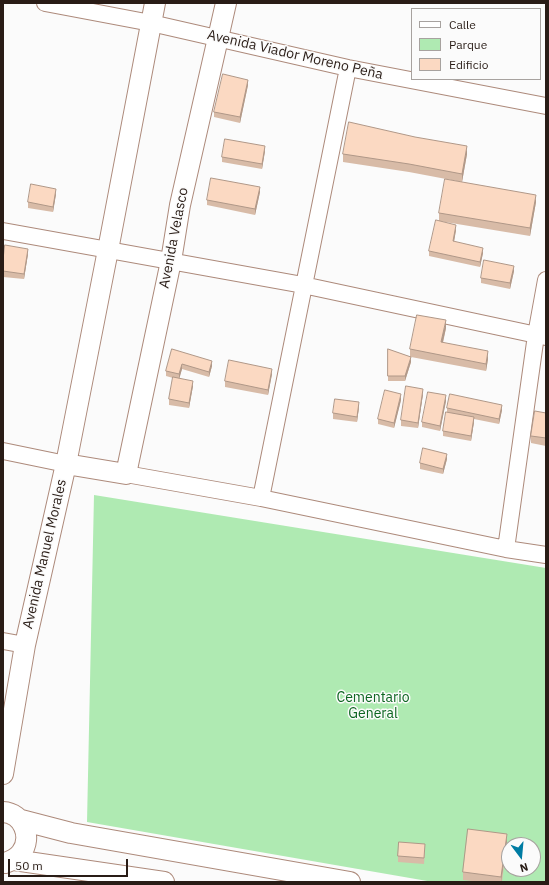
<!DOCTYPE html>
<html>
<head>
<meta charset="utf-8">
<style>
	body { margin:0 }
	#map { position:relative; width:549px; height:885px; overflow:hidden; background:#fbfbfb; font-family:"IBM Plex Sans",sans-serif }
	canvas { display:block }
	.frame { position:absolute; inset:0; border:4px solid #291c16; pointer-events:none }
	.legend { position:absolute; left:411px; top:8px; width:130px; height:72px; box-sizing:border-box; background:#fbfbfb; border:1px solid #a7a29f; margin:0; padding:5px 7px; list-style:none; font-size:12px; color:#291c16 }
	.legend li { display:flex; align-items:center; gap:8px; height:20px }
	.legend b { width:20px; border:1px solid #a7a29f }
	.north { position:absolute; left:501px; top:837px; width:40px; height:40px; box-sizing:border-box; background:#fbfbfb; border:1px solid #a7a29f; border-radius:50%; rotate:164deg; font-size:11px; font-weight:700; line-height:16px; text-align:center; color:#291c16 }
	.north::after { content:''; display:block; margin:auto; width:14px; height:18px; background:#007ca3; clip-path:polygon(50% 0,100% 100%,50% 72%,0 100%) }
	.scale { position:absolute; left:8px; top:859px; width:120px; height:18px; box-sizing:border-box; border:2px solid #291c16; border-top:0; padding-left:5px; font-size:12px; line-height:14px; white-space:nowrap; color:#291c16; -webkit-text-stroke:3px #fbfbfb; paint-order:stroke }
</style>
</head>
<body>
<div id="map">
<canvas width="549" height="885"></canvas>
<div class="frame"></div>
<ul class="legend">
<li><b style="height:5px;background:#fff"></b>Calle</li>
<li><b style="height:11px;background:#afeab2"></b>Parque</li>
<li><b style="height:11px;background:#fbd9c2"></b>Edificio</li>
</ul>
<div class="north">N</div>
<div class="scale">50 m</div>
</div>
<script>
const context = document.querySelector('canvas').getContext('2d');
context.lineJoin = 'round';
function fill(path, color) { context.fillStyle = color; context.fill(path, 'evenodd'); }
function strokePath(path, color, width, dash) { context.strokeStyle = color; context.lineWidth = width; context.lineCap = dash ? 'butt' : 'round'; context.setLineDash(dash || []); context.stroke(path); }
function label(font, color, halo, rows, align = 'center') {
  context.font = font + ' "IBM Plex Sans",sans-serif'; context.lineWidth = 3; context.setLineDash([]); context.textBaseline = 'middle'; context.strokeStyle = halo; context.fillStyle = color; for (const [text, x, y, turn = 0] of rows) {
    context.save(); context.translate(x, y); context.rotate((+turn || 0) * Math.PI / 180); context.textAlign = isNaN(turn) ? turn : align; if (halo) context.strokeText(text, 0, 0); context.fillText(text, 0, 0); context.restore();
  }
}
fill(new Path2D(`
	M 94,495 L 546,568 L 546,882 L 433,882 L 87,822 ZM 509,845 L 533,845 L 533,869 L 509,869 Z`), '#afeab2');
const minor = new Path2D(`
	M 45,3 L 151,23 L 348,68 L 546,106
	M 3,231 L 303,285 L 546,337
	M 3,451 L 66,464
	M 126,474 L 261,498 L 506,549 L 546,555
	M 261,498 L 348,68
	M 506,549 L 536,335 L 546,280
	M 3,641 L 25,645`);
const tertiary = new Path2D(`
	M 66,464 L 126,474 L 171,261 L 180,205 L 226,3
	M 3,774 L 25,645 L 66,464 L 108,250 L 155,3
	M 3,812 C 23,813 33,837 21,853 C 17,858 11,861 5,863
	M 21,820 L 71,833 L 350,882
	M 14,860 L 164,882`);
strokePath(minor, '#ad8a7b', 18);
strokePath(tertiary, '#ad8a7b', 22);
strokePath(minor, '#fff', 16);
strokePath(tertiary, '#fff', 20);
fill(new Path2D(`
	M 248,85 L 240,123 L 214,117 L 214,112 Z
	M 265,151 L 262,169 L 222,162 L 222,157 Z
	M 343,154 L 467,154 L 462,182 L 409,172 L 343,162 Z
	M 260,192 L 255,215 L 207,205 L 207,200 Z
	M 56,194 L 53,212 L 28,208 L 28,202 Z
	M 536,202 L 530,236 L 439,221 L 439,213 Z
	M 456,230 L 454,242 L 483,253 L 480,267 L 429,256 L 429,251 Z
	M 28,254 L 24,279 L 3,277 L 3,260 Z
	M 514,271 L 510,289 L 481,283 L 481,278 Z
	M 446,328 L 443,343 L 488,359 L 486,371 L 411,357 L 411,362 L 405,381 L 388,381 L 388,349 L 410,357 L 410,349 Z
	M 172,349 L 212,366 L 209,377 L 182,369 L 179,378 L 193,386 L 189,408 L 169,405 L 169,399 L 173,378 L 166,376 L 166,371 Z
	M 272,374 L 268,395 L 225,387 L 225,381 Z
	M 423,394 L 418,428 L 401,426 L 401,420 Z
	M 401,400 L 394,428 L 378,424 L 378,419 Z
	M 446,401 L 440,431 L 422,427 L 422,422 Z
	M 359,407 L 357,422 L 333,419 L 333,413 Z
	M 447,408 L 502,410 L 499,424 L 474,419 L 474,422 L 471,441 L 443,436 L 443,431 L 447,413 Z
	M 546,413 L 546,446 L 531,443 L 531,436 Z
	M 447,459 L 443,474 L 420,469 L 420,463 Z
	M 507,841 L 502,882 L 481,882 L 463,880 L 463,872 Z
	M 425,850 L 424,864 L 398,862 L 398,856 Z`), '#d8bba7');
fill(new Path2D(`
	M 248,80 L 248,85 L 240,123 L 240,117 Z
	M 265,146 L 265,151 L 262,169 L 262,164 Z
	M 467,146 L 467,154 L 462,182 L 462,174 Z
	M 260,187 L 260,192 L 255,215 L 255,209 Z
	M 56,189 L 56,194 L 53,212 L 53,207 Z
	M 536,195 L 536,202 L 530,236 L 530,228 Z
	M 456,225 L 456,230 L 453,247 L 453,241 Z
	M 483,248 L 483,253 L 480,267 L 480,262 Z
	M 28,249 L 28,254 L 24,279 L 24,274 Z
	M 514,266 L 514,271 L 510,289 L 510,283 Z
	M 446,320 L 446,328 L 441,350 L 441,342 Z
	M 488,351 L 488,359 L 486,371 L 486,364 Z
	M 411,357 L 411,362 L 405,381 L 405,376 Z
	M 212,361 L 212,366 L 209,377 L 209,372 Z
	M 182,364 L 182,369 L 179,380 L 179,374 Z
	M 272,369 L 272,374 L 268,395 L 268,390 Z
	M 193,381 L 193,386 L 189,408 L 189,403 Z
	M 423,389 L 423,394 L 418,428 L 418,423 Z
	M 401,394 L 401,400 L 394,428 L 394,423 Z
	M 446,395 L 446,401 L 440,431 L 440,426 Z
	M 359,402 L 359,407 L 357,422 L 357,417 Z
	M 502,405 L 502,410 L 499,424 L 499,419 Z
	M 474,417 L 474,422 L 471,441 L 471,436 Z
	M 447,454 L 447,459 L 443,474 L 443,469 Z
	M 507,834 L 507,841 L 501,882 L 501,877 Z`), '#b09888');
const building = new Path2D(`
	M 223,74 L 248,80 L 240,117 L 214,112 Z
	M 349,122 L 415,137 L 467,146 L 462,174 L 409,164 L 343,154 Z
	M 225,139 L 265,146 L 262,164 L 222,157 Z
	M 211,178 L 260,187 L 255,209 L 207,200 Z
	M 445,179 L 536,195 L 530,228 L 439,213 Z
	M 31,184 L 56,189 L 53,207 L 28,202 Z
	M 436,220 L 456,225 L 453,241 L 483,248 L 480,262 L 429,251 Z
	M 5,245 L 28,249 L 24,274 L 3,271 L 3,260 Z
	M 484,260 L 514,266 L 510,283 L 481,278 Z
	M 417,315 L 446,320 L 441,342 L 488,351 L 486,364 L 410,349 Z
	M 172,349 L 212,361 L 209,372 L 182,364 L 179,374 L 166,371 Z
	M 388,349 L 411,357 L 405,376 L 388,376 Z
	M 229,360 L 272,369 L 268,390 L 225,381 Z
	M 173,377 L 193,381 L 189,403 L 169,399 Z
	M 406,386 L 423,389 L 418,423 L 401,420 Z
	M 385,390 L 401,394 L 394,423 L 378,419 Z
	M 428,392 L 446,395 L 440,426 L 422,422 Z
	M 450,394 L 502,405 L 499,419 L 447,408 Z
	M 335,399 L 359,402 L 357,417 L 333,413 Z
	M 535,411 L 546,413 L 546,438 L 531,436 Z
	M 446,412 L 474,417 L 471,436 L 443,431 Z
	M 423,448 L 447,454 L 443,469 L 420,463 Z
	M 468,829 L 507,834 L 501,877 L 463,872 Z
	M 399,842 L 425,844 L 424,858 L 398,856 Z`);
fill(building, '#fbd9c2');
strokePath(building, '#b09888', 1);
label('14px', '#291c16', '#fbfbfb', [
	["Avenida Viador Moreno Peña",295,55,13],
	["Avenida Velasco",174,238,-79],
	["Avenida Manuel Morales",45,554,-77]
]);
label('14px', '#0d6621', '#fbfbfb', [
	["Cementario",373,698],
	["General",373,714]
]);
</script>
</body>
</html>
